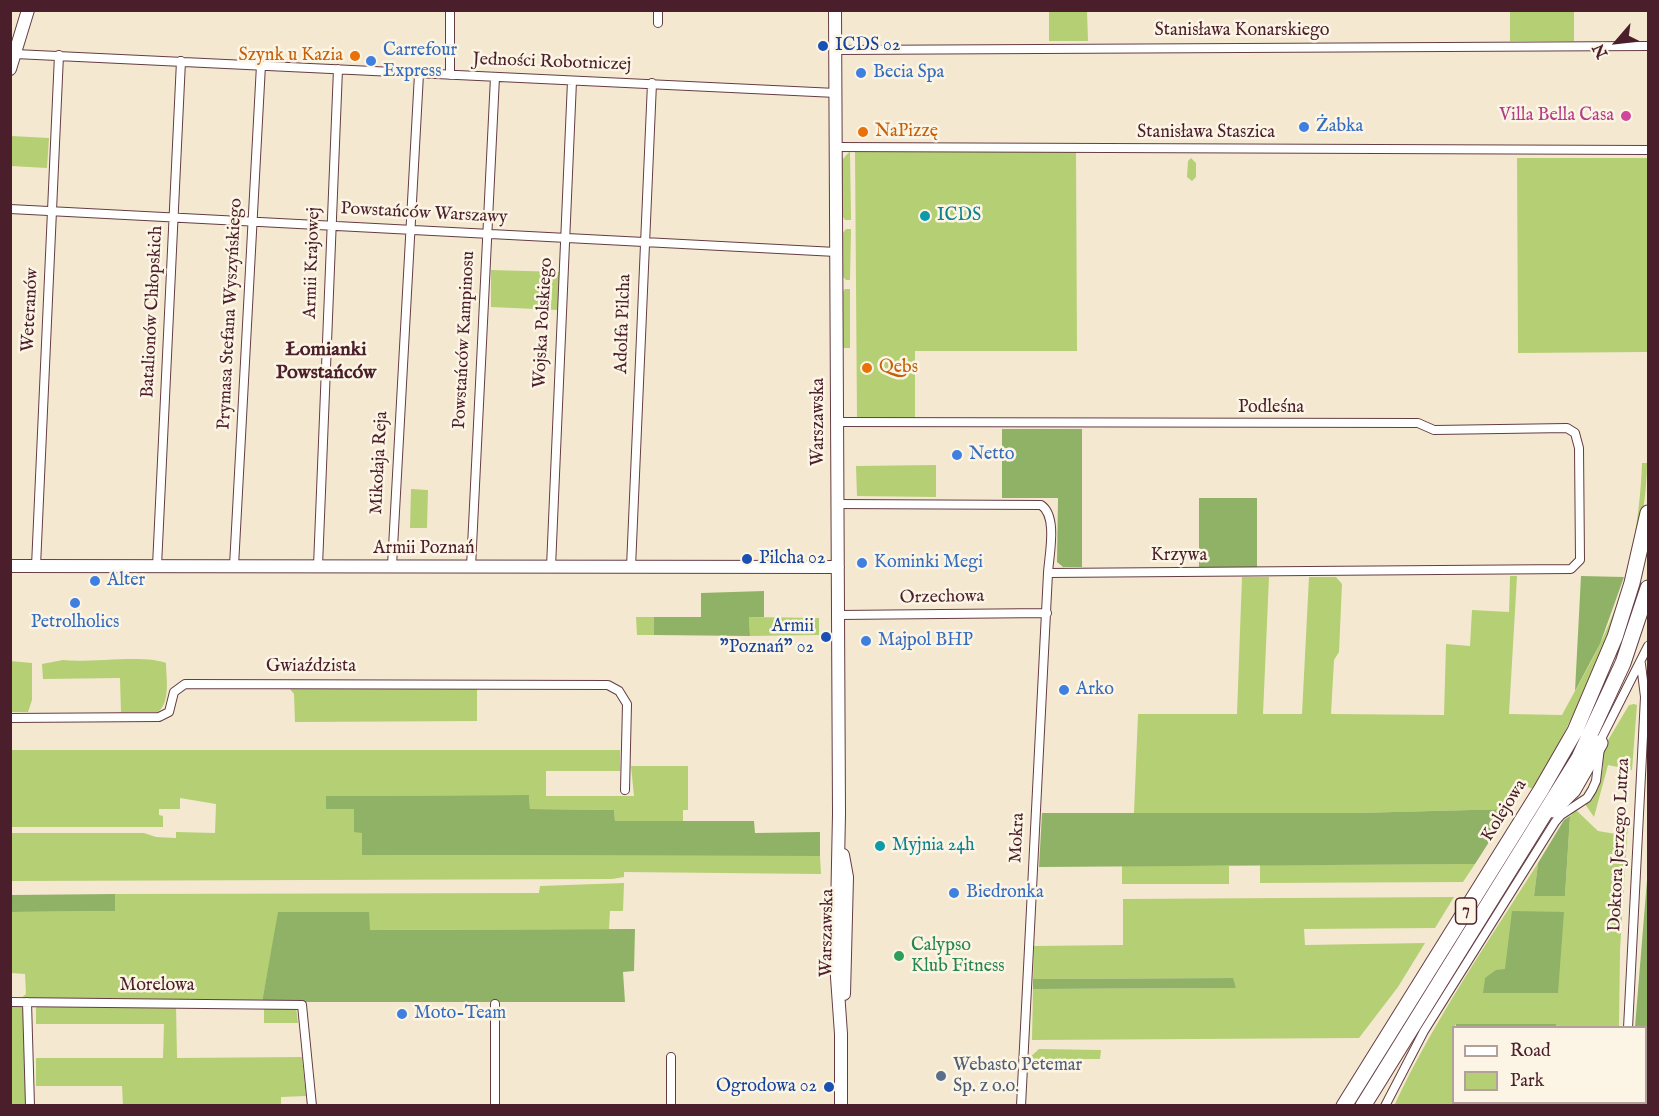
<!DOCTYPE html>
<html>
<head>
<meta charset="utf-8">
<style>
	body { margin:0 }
	#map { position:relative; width:1659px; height:1116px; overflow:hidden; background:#f4e9d0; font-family:"IM FELL English",serif }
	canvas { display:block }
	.frame { position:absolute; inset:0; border:12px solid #4a1f2b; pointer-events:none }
	.legend { position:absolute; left:1452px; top:1026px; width:195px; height:78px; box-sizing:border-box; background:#fcf5e5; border:2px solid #b59f9b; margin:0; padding:8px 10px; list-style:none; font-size:18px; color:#4a1f2b }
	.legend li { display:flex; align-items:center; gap:12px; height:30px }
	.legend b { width:30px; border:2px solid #b59f9b }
	.north { position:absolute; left:1587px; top:12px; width:60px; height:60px; -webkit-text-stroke:4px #fcf5e5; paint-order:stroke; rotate:242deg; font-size:16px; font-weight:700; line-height:24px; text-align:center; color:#4a1f2b }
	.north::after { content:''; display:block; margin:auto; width:21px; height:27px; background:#4a1f2b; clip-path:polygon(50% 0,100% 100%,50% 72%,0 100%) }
</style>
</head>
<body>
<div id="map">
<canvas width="1659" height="1116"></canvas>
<div class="frame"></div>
<ul class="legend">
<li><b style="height:8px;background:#fff"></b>Road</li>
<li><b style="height:16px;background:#b5cf74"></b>Park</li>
</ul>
<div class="north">N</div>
</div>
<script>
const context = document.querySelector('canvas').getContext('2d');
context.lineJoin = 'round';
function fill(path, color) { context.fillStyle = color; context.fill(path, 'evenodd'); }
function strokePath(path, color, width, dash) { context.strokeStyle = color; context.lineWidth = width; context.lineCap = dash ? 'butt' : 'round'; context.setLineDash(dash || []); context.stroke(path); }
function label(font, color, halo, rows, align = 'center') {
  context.font = font + ' "IM FELL English",serif'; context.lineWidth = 5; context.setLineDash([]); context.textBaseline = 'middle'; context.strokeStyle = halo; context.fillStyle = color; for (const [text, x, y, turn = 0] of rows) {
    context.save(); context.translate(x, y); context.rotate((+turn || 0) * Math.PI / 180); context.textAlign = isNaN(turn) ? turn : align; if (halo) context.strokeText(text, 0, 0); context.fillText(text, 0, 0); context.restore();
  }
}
fill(new Path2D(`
	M 1049,11 L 1087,11 L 1088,41 L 1049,41 Z
	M 1510,11 L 1574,11 L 1574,41 L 1510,41 Z
	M 11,136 L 49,138 L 47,168 L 11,166 Z
	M 850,151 L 851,220 L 845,220 L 842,216 L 842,160 Z
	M 855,151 L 1076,151 L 1077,351 L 915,351 L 915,419 L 857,417 Z
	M 1191,158 L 1196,163 L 1196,177 L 1192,181 L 1187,177 L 1188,161 Z
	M 1517,158 L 1648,158 L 1648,352 L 1518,353 Z
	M 846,229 L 851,229 L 850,280 L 846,280 L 842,276 L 842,234 Z
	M 491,270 L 560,272 L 558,310 L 491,307 Z
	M 845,289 L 850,289 L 850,348 L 842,348 L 842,293 Z
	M 1642,463 L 1647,463 C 1646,571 1586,697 1534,789 L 1525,786 L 1510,809 L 1356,813 L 1134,813 L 1138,714 L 1237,714 L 1242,577 L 1269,577 L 1263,714 L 1302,714 L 1309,577 L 1336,577 L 1342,584 L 1339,652 L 1334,660 L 1331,714 L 1444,715 L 1446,644 L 1470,646 L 1472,610 L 1509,612 L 1510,576 L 1517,576 L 1509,714 L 1562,715 C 1574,692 1588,669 1599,646 C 1627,590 1640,525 1642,463 Z
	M 936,465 L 936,497 L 857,496 L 856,466 Z
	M 411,489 L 428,490 L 427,528 L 410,528 Z
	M 636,617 L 654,617 L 654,635 L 637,635 Z
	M 749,617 L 819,618 L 819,635 L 750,636 Z
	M 63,660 C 89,663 146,654 166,663 C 166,677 171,702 158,712 L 121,712 L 120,678 L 43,679 L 42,664 Z
	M 10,661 L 32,663 L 32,700 L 28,712 L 11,712 Z
	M 290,689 L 477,689 L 477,721 L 295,722 L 294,694 Z
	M 1634,704 L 1637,705 L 1632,770 L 1608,765 L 1594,817 L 1585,804 L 1592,800 L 1598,788 L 1603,767 L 1601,752 L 1629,705 Z
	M 10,750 L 620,750 L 620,771 L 546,771 L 546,796 L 634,796 L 631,766 L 688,766 L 688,810 L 683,810 L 683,821 L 615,821 L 614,810 L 530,809 L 529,795 L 327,796 L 326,808 L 354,809 L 362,832 L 363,855 L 820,856 L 821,874 L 624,872 L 624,877 L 612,879 L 11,881 L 11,833 L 144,833 L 156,837 L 176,838 L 176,832 L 215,833 L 216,804 L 180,798 L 180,809 L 159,809 L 159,815 L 163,816 L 163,827 L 11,827 Z
	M 1576,810 L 1598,831 L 1616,834 L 1618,821 L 1628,822 L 1620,950 L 1619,1027 L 1456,1024 L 1454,1028 L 1454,1102 L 1619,1102 L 1619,1105 L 1394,1106 C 1434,1020 1488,942 1538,863 L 1534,896 L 1565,896 L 1570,816 ZM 1505,970 L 1484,993 L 1485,979 Z
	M 1475,864 L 1463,882 L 1260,883 L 1260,865 Z
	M 1122,866 L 1229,866 L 1229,884 L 1122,884 Z
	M 624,883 L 623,911 L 610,911 L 609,929 L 369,930 L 369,912 L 279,912 L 262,1002 L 19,1000 L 26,994 L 25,974 L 11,973 L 10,912 L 114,911 L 115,894 L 539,893 L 540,886 Z
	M 1454,897 L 1435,928 L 1304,929 L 1305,945 L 1425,943 L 1398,987 L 1359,1038 L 1032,1040 L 1033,989 L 1236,988 L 1232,978 L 1033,979 L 1034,946 L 1123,945 L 1123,899 Z
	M 36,1005 L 176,1005 L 177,1058 L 302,1057 L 306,1096 L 281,1097 L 281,1105 L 123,1106 L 122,1086 L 36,1086 L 36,1058 L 163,1058 L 164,1024 L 36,1024 Z
	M 11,1006 L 25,1006 L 25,1105 L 11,1106 Z
	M 264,1006 L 296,1007 L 298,1023 L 264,1023 Z
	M 1039,1049 L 1101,1050 L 1100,1059 L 1028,1059 Z`), '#b5cf74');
fill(new Path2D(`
	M 1002,429 L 1082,429 L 1082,567 L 1063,567 L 1057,562 L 1058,498 L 1002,498 Z
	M 1199,498 L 1257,498 L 1257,567 L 1199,567 Z
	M 1581,576 L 1624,577 L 1600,644 L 1575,691 Z
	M 764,591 L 764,617 L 749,617 L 750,636 L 654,635 L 654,617 L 701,617 L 701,593 Z
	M 529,795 L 530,809 L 614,810 L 615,821 L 754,821 L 755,833 L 820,832 L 820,856 L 362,855 L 362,833 L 354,832 L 354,809 L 326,809 L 326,796 Z
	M 1510,809 L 1475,864 L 1039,867 L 1042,813 L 1356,813 Z
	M 1570,816 L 1565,896 L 1534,896 L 1538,863 L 1564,820 Z
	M 1647,880 L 1648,1105 L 1634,1105 L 1634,1103 L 1646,1102 L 1646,1028 L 1635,1027 Z
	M 115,894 L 115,911 L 11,912 L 11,895 Z
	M 1512,911 L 1564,912 L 1558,993 L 1483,993 L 1485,978 L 1496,970 L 1505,969 Z
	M 278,912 L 369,912 L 370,930 L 635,929 L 634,971 L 623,972 L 625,1002 L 262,1002 Z
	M 1233,978 L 1236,988 L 1033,989 L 1033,979 Z
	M 1456,1024 L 1556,1024 L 1556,1028 L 1456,1028 Z`), '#90b266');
const street = new Path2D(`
	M 450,10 L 450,75
	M 658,23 L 658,10
	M 835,50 L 1648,46
	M 15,54 L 836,93
	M 836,147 L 1648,150
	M 10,209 L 836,252
	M 837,422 L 1418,423 L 1434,430 L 1567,428 L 1575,433 L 1579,448 L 1580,560 L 1571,569 L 1048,573 C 1049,555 1058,516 1041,505 L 837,504
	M 36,566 L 59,55
	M 157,566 L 181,61
	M 234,566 L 261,65
	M 318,566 L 338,69
	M 392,566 L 419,74
	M 471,567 L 495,77
	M 551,567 L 572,81
	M 631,567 L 652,83
	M 838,615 L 1047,613
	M 10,718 L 159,717 L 169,712 L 174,692 L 185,684 L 608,685 L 619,691 L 627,704 L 625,790
	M 10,1002 L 302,1005 L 312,1106
	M 27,1002 L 30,1106
	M 495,1004 L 495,1106
	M 1628,1028 L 1645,697 L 1641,664
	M 671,1106 L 671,1057
	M 1021,1106 L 1048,573
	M 1385,1106 L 1424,1031 L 1555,822 L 1561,815 L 1587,798 L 1592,790 L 1596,781 L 1601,739 L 1648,646
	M 1625,1106 L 1625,1102`);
const secondary = new Path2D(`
	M 835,10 L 839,814 L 836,963 L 841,1034 L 841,1106
	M 10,69 L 28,10
	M 10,566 L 838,567
	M 843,855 L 847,877 L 844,994`);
const highway = new Path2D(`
	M 1553,810 L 1573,790 L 1600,743
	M 1344,1106 L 1541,790 L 1575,731 L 1615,637 L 1632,583 L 1648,513
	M 1363,1106 L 1579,758 L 1623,663 L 1648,588`);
strokePath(street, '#643d44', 10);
strokePath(secondary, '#643d44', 14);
strokePath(highway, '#643d44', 17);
strokePath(street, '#fff', 8);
strokePath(secondary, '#fff', 12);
strokePath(highway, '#fff', 15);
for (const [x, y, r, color] of [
	[823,46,6,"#1a4fb4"],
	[355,56,6,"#e8710a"],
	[371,61,6,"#3f7fe0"],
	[861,73,6,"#3f7fe0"],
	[1626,116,6,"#d1479c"],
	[1304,127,6,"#3f7fe0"],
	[863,132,6,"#e8710a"],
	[925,216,6,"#0f9aa8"],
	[867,368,6,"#e8710a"],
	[957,455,6,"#3f7fe0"],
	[747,559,6,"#1a4fb4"],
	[862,563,6,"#3f7fe0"],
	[95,581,6,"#3f7fe0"],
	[75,603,6,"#3f7fe0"],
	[826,637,6,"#1a4fb4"],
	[866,641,6,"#3f7fe0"],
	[1064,690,6,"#3f7fe0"],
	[880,846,6,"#0f9aa8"],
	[954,893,6,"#3f7fe0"],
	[899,956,6,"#2e9e5b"],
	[402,1014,6,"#3f7fe0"],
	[941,1076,6,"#5c6f8a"],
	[829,1087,6,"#1a4fb4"]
]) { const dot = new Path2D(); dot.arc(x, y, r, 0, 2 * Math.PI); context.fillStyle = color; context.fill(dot); strokePath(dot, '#fcf5e5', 2); }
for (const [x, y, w] of [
	[1466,911,21]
]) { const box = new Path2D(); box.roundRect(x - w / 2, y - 13, w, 26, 4.5); context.fillStyle = '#fcf5e5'; context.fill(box); strokePath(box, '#4a1f2b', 1.5); }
label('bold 16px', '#4a1f2b', null, [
	["7",1466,911]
]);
label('18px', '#4a1f2b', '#fcf5e5', [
	["Stanisława Konarskiego",1242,31],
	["Jedności Robotniczej",552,63,2],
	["Stanisława Staszica",1206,133],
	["Powstańców Warszawy",424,214,3],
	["Armii Krajowej",313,263,-88],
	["Weteranów",31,310,-87],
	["Batalionów Chłopskich",153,312,-87],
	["Prymasa Stefana Wyszyńskiego",231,314,-87],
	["Wojska Polskiego",544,323,-87],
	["Adolfa Pilcha",624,324,-88],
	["Powstańców Kampinosu",465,340,-87],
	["Podleśna",1271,408],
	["Warszawska",819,422,-90],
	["Mikołaja Reja",380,463,-87],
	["Armii Poznań",424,549],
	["Krzywa",1179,556],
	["Orzechowa",942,598,-1],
	["Gwiaździsta",311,667],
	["Kolejowa",1505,811,-58],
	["Mokra",1018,838,-87],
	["Doktora Jerzego Lutza",1620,845,-87],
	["Warszawska",828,933,-89],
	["Morelowa",157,986]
]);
label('18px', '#164399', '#fcf5e5', [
	["ICDS 02",835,46],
	["Pilcha 02",759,559],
	["Armii",814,627,"right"],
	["\"Poznań\" 02",814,648,"right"],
	["Ogrodowa 02",817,1087,"right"]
], 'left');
label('18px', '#366cbe', '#fcf5e5', [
	["Carrefour",383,51],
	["Express",383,72],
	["Becia Spa",873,73],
	["Żabka",1316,127],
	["Netto",969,455],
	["Kominki Megi",874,563],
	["Alter",107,581],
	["Petrolholics",75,623,"center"],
	["Majpol BHP",878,641],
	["Arko",1076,690],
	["Biedronka",966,893],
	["Moto-Team",414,1014]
], 'left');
label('18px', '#c56008', '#fcf5e5', [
	["Szynk u Kazia",343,56,"right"],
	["NaPizzę",875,132],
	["Qebs",879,368]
], 'left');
label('18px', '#b23c85', '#fcf5e5', [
	["Villa Bella Casa",1614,116]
], 'right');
label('18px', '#0d838f', '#fcf5e5', [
	["ICDS",937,216],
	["Myjnia 24h",892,846]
], 'left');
label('18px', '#27864d', '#fcf5e5', [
	["Calypso",911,946],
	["Klub Fitness",911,967]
], 'left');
label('18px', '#4e5e75', '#fcf5e5', [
	["Webasto Petemar",953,1066],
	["Sp. z o.o.",953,1087]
], 'left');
label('bold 20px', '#4a1f2b', '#fcf5e5', [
	["Łomianki",326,351],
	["Powstańców",326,374]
]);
</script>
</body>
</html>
